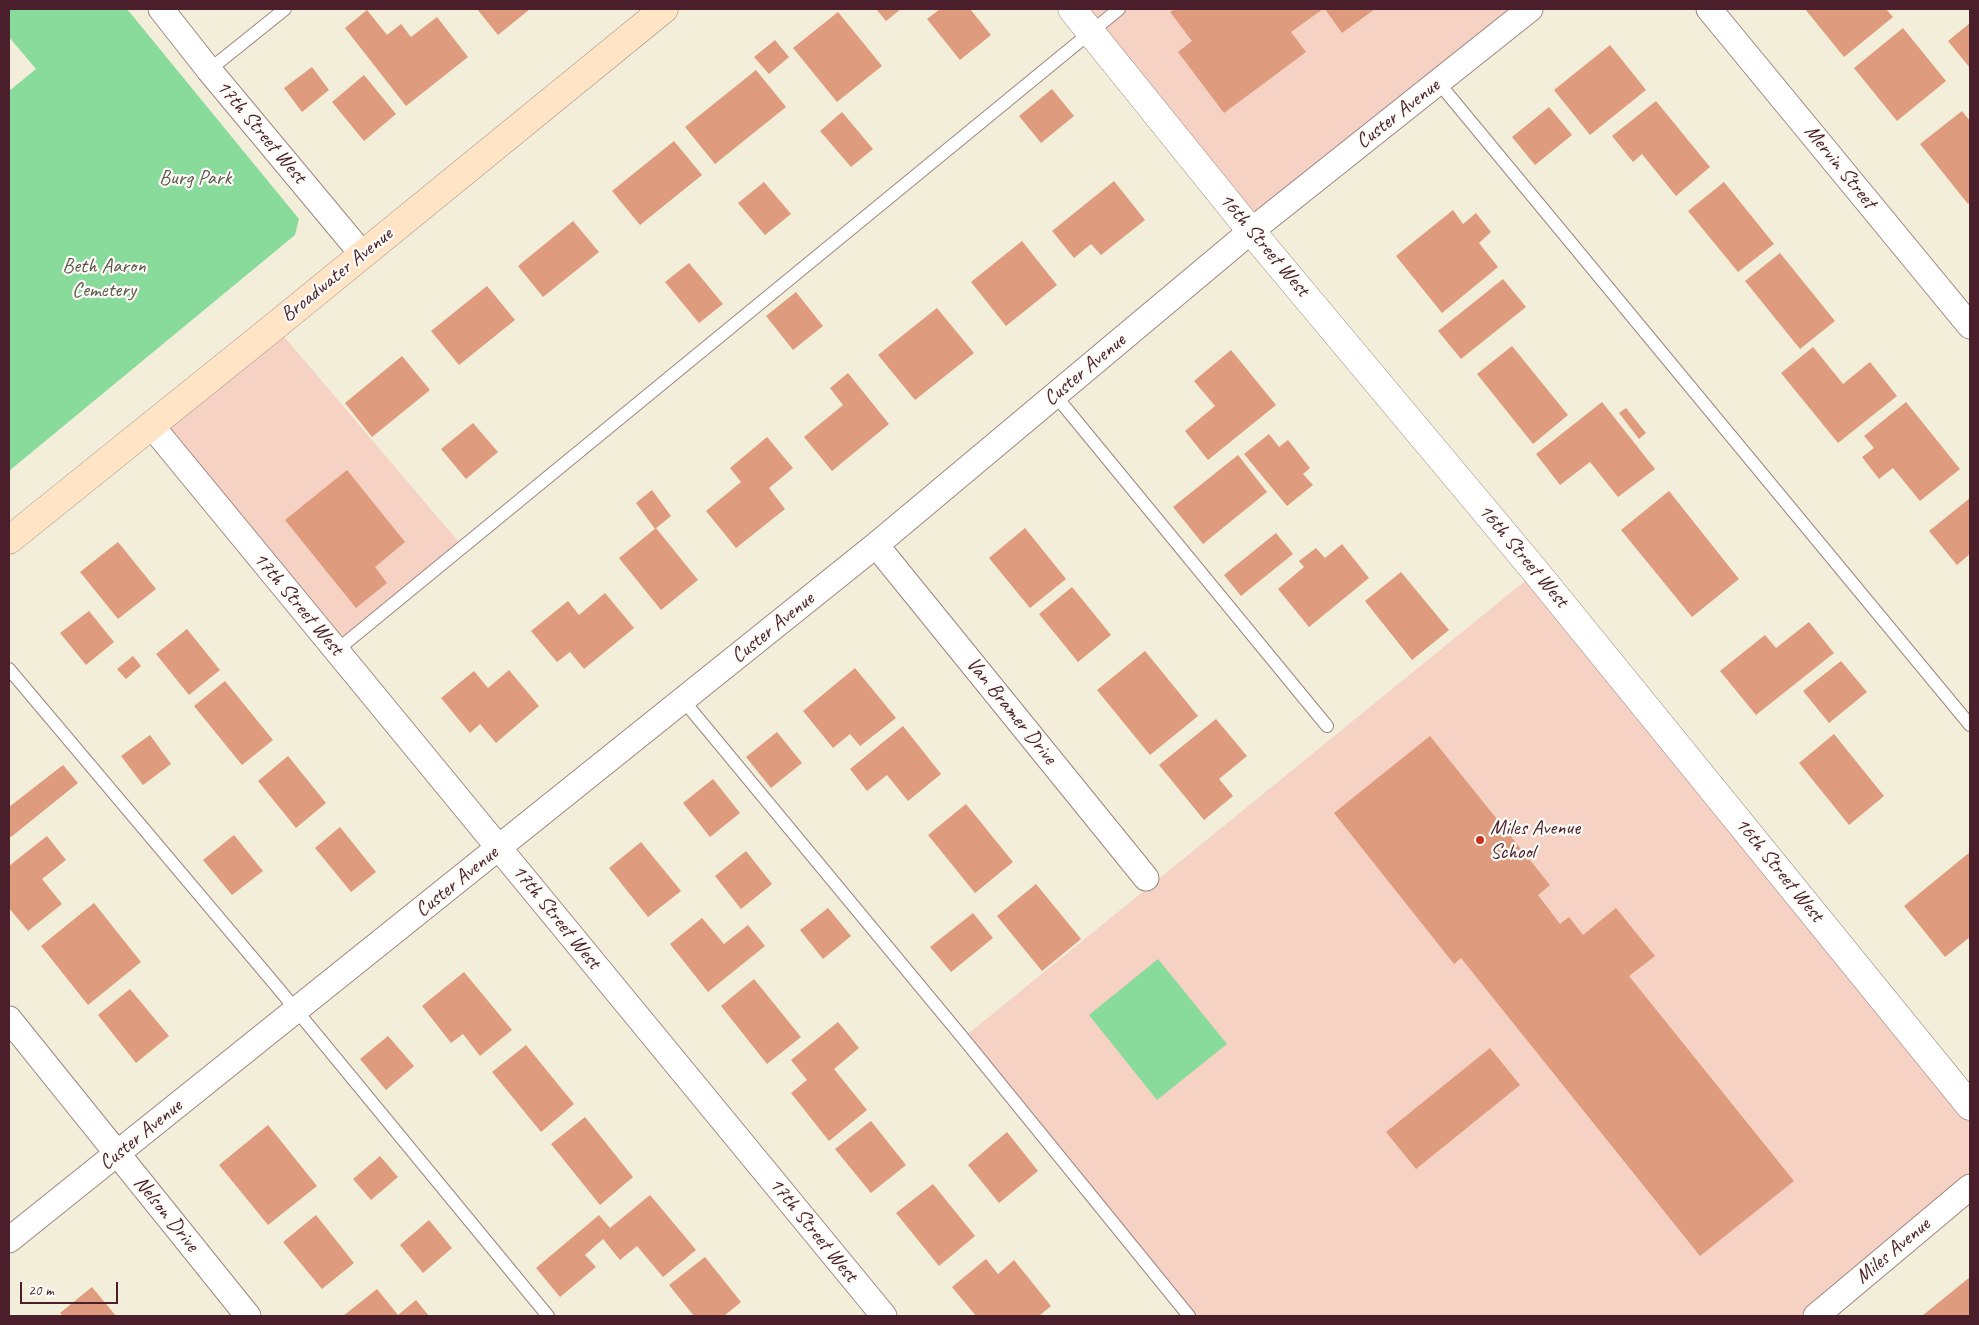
<!DOCTYPE html>
<html>
<head>
<meta charset="utf-8">
<style>
	body { margin:0 }
	#map { position:relative; width:1979px; height:1325px; overflow:hidden; background:#f2eed9; font-family:Caveat,sans-serif }
	canvas { display:block }
	.frame { position:absolute; inset:0; border:10px solid #4a1f2b; pointer-events:none }
	.scale { position:absolute; left:20px; top:1282px; width:98px; height:22px; box-sizing:border-box; border:2px solid #4a1f2b; border-top:0; padding-left:6px; font-size:15px; line-height:18px; white-space:nowrap; color:#4a1f2b; -webkit-text-stroke:4px #fdfcf7; paint-order:stroke }
</style>
</head>
<body>
<div id="map">
<canvas width="1979" height="1325"></canvas>
<div class="frame"></div>
<div class="scale">20 m</div>
</div>
<script>
const context = document.querySelector('canvas').getContext('2d');
context.lineJoin = 'round';
function fill(path, color) { context.fillStyle = color; context.fill(path, 'evenodd'); }
function strokePath(path, color, width, dash) { context.strokeStyle = color; context.lineWidth = width; context.lineCap = dash ? 'butt' : 'round'; context.setLineDash(dash || []); context.stroke(path); }
function label(font, color, halo, rows, align = 'center') {
  context.font = font + ' Caveat,sans-serif'; context.lineWidth = 4.5; context.setLineDash([]); context.textBaseline = 'middle'; context.strokeStyle = halo; context.fillStyle = color; for (const [text, x, y, turn = 0] of rows) {
    context.save(); context.translate(x, y); context.rotate((+turn || 0) * Math.PI / 180); context.textAlign = isNaN(turn) ? turn : align; if (halo) context.strokeText(text, 0, 0); context.fillText(text, 0, 0); context.restore();
  }
}
fill(new Path2D(`
	M 1072,9 L 1530,9 L 1251,231 Z
	M 275,326 L 463,547 L 337,650 L 151,425 Z
	M 1536,572 L 1970,1106 L 1970,1186 L 1810,1316 L 1189,1316 L 963,1038 Z`), '#f5d2c3');
fill(new Path2D(`
	M 9,9 L 127,9 L 299,219 L 295,235 L 9,471 L 9,91 L 36,69 L 9,37 Z
	M 1158,959 L 1227,1044 L 1157,1100 L 1089,1015 Z`), '#89db9c');
fill(new Path2D(`
	M 477,9 L 530,9 L 498,35 Z
	M 876,9 L 901,9 L 886,21 Z
	M 940,9 L 970,9 L 991,35 L 960,60 L 927,19 Z
	M 1175,9 L 1323,9 L 1291,32 L 1306,52 L 1224,113 L 1178,52 L 1192,41 L 1170,12 Z
	M 1325,9 L 1375,9 L 1342,33 Z
	M 1805,9 L 1886,9 L 1893,17 L 1844,57 Z
	M 367,10 L 387,35 L 401,24 L 411,37 L 437,17 L 468,57 L 406,106 L 345,28 Z
	M 838,12 L 882,66 L 837,102 L 793,48 Z
	M 1970,23 L 1970,68 L 1948,41 Z
	M 1903,28 L 1946,81 L 1897,121 L 1854,68 Z
	M 775,40 L 789,57 L 769,74 L 754,57 Z
	M 1610,45 L 1646,90 L 1590,135 L 1554,90 Z
	M 312,67 L 329,90 L 302,112 L 284,88 Z
	M 756,70 L 786,107 L 715,164 L 685,127 Z
	M 364,75 L 396,114 L 364,141 L 332,102 Z
	M 1052,89 L 1074,116 L 1041,143 L 1019,116 Z
	M 1656,101 L 1710,167 L 1676,196 L 1642,154 L 1633,162 L 1612,136 Z
	M 1549,107 L 1572,135 L 1535,165 L 1512,137 Z
	M 1962,111 L 1970,121 L 1970,202 L 1968,204 L 1920,144 Z
	M 842,112 L 873,149 L 851,167 L 820,131 Z
	M 674,141 L 702,175 L 640,225 L 612,191 Z
	M 1114,181 L 1145,220 L 1101,255 L 1091,244 L 1074,258 L 1052,231 Z
	M 764,182 L 791,214 L 765,235 L 738,203 Z
	M 1724,182 L 1774,244 L 1738,272 L 1688,211 Z
	M 1453,210 L 1463,224 L 1476,213 L 1491,232 L 1479,243 L 1498,267 L 1442,313 L 1396,256 Z
	M 573,221 L 599,252 L 543,297 L 518,266 Z
	M 1022,241 L 1057,285 L 1006,326 L 971,282 Z
	M 1780,253 L 1835,321 L 1800,349 L 1745,281 Z
	M 689,263 L 723,304 L 699,323 L 665,282 Z
	M 1503,279 L 1526,307 L 1461,359 L 1438,331 Z
	M 487,286 L 515,320 L 459,365 L 431,331 Z
	M 796,292 L 823,326 L 793,350 L 766,316 Z
	M 937,308 L 974,353 L 915,400 L 878,355 Z
	M 1512,346 L 1568,415 L 1533,444 L 1477,374 Z
	M 1813,347 L 1843,384 L 1870,362 L 1897,396 L 1838,443 L 1781,373 Z
	M 1231,350 L 1276,405 L 1208,460 L 1185,431 L 1215,406 L 1194,381 Z
	M 402,356 L 430,390 L 372,437 L 345,403 Z
	M 848,373 L 889,424 L 832,471 L 804,437 L 843,405 L 830,388 Z
	M 1602,402 L 1655,469 L 1618,497 L 1590,462 L 1560,485 L 1536,454 Z
	M 1906,402 L 1960,469 L 1920,501 L 1893,468 L 1879,479 L 1862,457 L 1874,448 L 1864,436 Z
	M 1626,408 L 1646,433 L 1639,439 L 1619,413 Z
	M 473,423 L 498,452 L 466,479 L 441,449 Z
	M 1269,434 L 1279,447 L 1288,440 L 1310,468 L 1303,474 L 1313,485 L 1287,506 L 1244,454 Z
	M 767,437 L 793,468 L 769,488 L 785,509 L 736,548 L 706,511 L 741,482 L 730,468 Z
	M 1238,455 L 1267,492 L 1203,544 L 1173,507 Z
	M 347,470 L 405,542 L 375,567 L 387,583 L 356,608 L 285,520 Z
	M 652,490 L 671,516 L 655,529 L 636,503 Z
	M 1669,491 L 1739,579 L 1692,617 L 1621,530 Z
	M 1970,498 L 1970,554 L 1957,565 L 1929,531 Z
	M 656,528 L 698,580 L 661,610 L 619,558 Z
	M 1025,528 L 1066,579 L 1030,608 L 989,558 Z
	M 1276,533 L 1293,554 L 1241,596 L 1224,575 Z
	M 118,542 L 156,589 L 118,619 L 80,572 Z
	M 1342,544 L 1369,578 L 1309,627 L 1278,589 L 1304,567 L 1299,561 L 1316,548 L 1325,558 Z
	M 1401,572 L 1449,630 L 1412,660 L 1365,601 Z
	M 1072,587 L 1111,635 L 1078,662 L 1039,614 Z
	M 605,593 L 634,628 L 584,669 L 570,652 L 557,662 L 531,631 L 568,601 L 579,615 Z
	M 89,611 L 114,642 L 86,665 L 60,633 Z
	M 1809,622 L 1834,653 L 1756,715 L 1720,671 L 1765,635 L 1776,648 Z
	M 187,629 L 220,670 L 189,695 L 156,654 Z
	M 1145,651 L 1198,716 L 1150,755 L 1097,690 Z
	M 133,656 L 141,666 L 126,679 L 117,669 Z
	M 1841,661 L 1867,692 L 1829,723 L 1803,691 Z
	M 855,668 L 896,718 L 860,746 L 850,734 L 833,748 L 803,711 Z
	M 509,670 L 539,706 L 496,743 L 480,724 L 470,733 L 441,698 L 474,671 L 488,688 Z
	M 225,681 L 273,740 L 242,765 L 194,706 Z
	M 1216,719 L 1247,756 L 1219,779 L 1233,796 L 1204,820 L 1159,765 Z
	M 903,726 L 941,774 L 908,801 L 887,775 L 867,791 L 850,769 Z
	M 777,732 L 802,763 L 771,788 L 746,757 Z
	M 1834,734 L 1884,796 L 1849,825 L 1799,763 Z
	M 150,735 L 171,764 L 143,785 L 121,756 Z
	M 1430,736 L 1550,885 L 1538,895 L 1560,924 L 1569,917 L 1583,935 L 1616,908 L 1655,956 L 1629,976 L 1794,1181 L 1700,1256 L 1461,958 L 1454,964 L 1334,813 Z
	M 288,756 L 326,803 L 296,828 L 258,781 Z
	M 63,765 L 78,783 L 11,837 L 9,835 L 9,807 Z
	M 713,779 L 740,813 L 710,837 L 683,803 Z
	M 966,804 L 1013,862 L 975,893 L 928,835 Z
	M 340,827 L 376,872 L 351,892 L 315,848 Z
	M 234,835 L 263,871 L 232,895 L 203,860 Z
	M 47,836 L 66,860 L 42,879 L 62,904 L 28,931 L 9,908 L 9,866 Z
	M 641,842 L 681,891 L 648,917 L 609,868 Z
	M 746,851 L 772,884 L 741,909 L 715,876 Z
	M 1970,852 L 1970,937 L 1945,957 L 1904,906 Z
	M 1036,884 L 1081,939 L 1042,971 L 997,916 Z
	M 94,903 L 141,962 L 88,1005 L 41,946 Z
	M 828,908 L 851,936 L 823,959 L 800,930 Z
	M 973,913 L 993,938 L 951,972 L 930,947 Z
	M 702,918 L 724,944 L 748,925 L 765,946 L 708,992 L 670,944 Z
	M 464,972 L 512,1030 L 480,1056 L 463,1034 L 451,1043 L 422,1006 Z
	M 754,979 L 801,1037 L 767,1064 L 721,1006 Z
	M 130,989 L 169,1036 L 136,1063 L 98,1015 Z
	M 838,1022 L 859,1048 L 834,1069 L 867,1110 L 829,1141 L 791,1093 L 807,1080 L 791,1060 Z
	M 388,1036 L 414,1066 L 386,1090 L 360,1059 Z
	M 526,1045 L 574,1104 L 541,1132 L 492,1072 Z
	M 1490,1048 L 1520,1085 L 1416,1169 L 1386,1132 Z
	M 585,1117 L 633,1177 L 600,1205 L 551,1144 Z
	M 871,1121 L 906,1165 L 871,1193 L 835,1149 Z
	M 268,1125 L 317,1186 L 268,1225 L 219,1165 Z
	M 1007,1132 L 1038,1171 L 999,1203 L 968,1165 Z
	M 380,1156 L 398,1177 L 371,1200 L 353,1179 Z
	M 933,1184 L 975,1236 L 939,1266 L 896,1213 Z
	M 650,1195 L 696,1250 L 663,1277 L 637,1246 L 620,1260 L 603,1239 L 585,1255 L 596,1267 L 560,1297 L 536,1268 L 599,1215 L 610,1228 Z
	M 316,1215 L 354,1263 L 322,1289 L 283,1242 Z
	M 429,1220 L 452,1248 L 423,1273 L 400,1245 Z
	M 705,1257 L 741,1302 L 724,1316 L 694,1316 L 669,1285 Z
	M 986,1259 L 998,1274 L 1014,1260 L 1051,1306 L 1039,1316 L 976,1316 L 952,1287 Z
	M 1970,1277 L 1970,1316 L 1922,1316 Z
	M 92,1287 L 116,1316 L 63,1316 L 60,1313 Z
	M 377,1289 L 398,1315 L 416,1300 L 429,1316 L 343,1316 Z`), '#df9b7d');
const service = new Path2D(`
	M 209,70 L 285,9
	M 1438,82 L 1970,725
	M 1055,395 L 1327,726
	M 337,650 L 1119,9
	M 9,669 L 278,988 L 548,1316
	M 683,700 L 963,1038 L 1189,1316`);
const minor = new Path2D(`
	M 161,9 L 209,70 L 363,255
	M 1709,9 L 1970,326
	M 151,425 L 884,1316
	M 876,545 L 1146,878
	M 9,1019 L 248,1316
	M 9,1240 L 876,545 L 1251,231 L 1530,9
	M 1816,1316 L 1970,1187`);
const tertiary = new Path2D(`
	M 1072,9 L 1251,231 L 1536,572 L 1970,1106`);
const secondary = new Path2D(`
	M 9,540 L 275,326 L 664,9`);
strokePath(service, '#9e8682', 14);
strokePath(minor, '#9e8682', 27);
strokePath(tertiary, '#9e8682', 29);
strokePath(secondary, '#9e8682', 29);
strokePath(service, '#fff', 12);
strokePath(minor, '#fff', 25);
strokePath(tertiary, '#fff', 28);
strokePath(secondary, '#ffe4c6', 28);
for (const [x, y, r, color] of [
	[1480,840,5,"#c8321e"]
]) { const dot = new Path2D(); dot.arc(x, y, r, 0, 2 * Math.PI); context.fillStyle = color; context.fill(dot); strokePath(dot, '#fdfcf7', 2); }
label('21px', '#4a1f2b', '#fdfcf7', [
	["Custer Avenue",1398,114,-38],
	["17th Street West",261,132,50],
	["Mervin Street",1840,167,51],
	["16th Street West",1264,245,50],
	["Broadwater Avenue",337,275,-39],
	["Custer Avenue",1085,370,-40],
	["16th Street West",1523,556,50],
	["17th Street West",298,604,50],
	["Custer Avenue",773,628,-39],
	["Van Bramer Drive",1011,711,51],
	["16th Street West",1779,870,51],
	["Custer Avenue",457,882,-39],
	["17th Street West",556,917,51],
	["Custer Avenue",141,1135,-39],
	["Nelson Drive",166,1214,51],
	["17th Street West",813,1230,51],
	["Miles Avenue",1893,1251,-40]
]);
label('21px', '#5d574d', '#fdfcf7', [
	["Burg Park",195,178],
	["Beth Aaron",104,266],
	["Cemetery",104,290]
]);
label('21px', '#4a1f2b', '#fdfcf7', [
	["Miles Avenue",1490,828],
	["School",1490,852]
], 'left');
</script>
</body>
</html>
